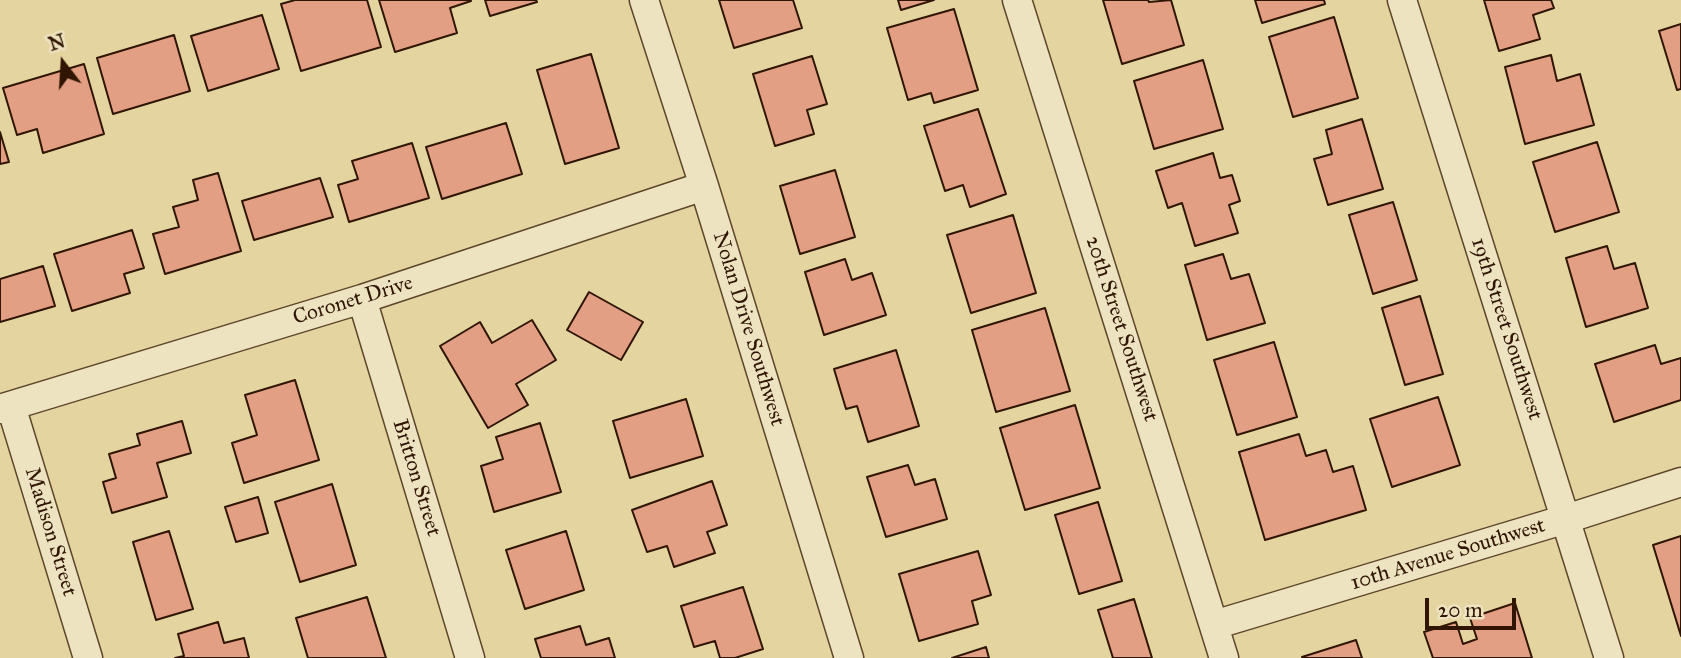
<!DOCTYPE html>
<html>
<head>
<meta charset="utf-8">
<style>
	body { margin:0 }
	#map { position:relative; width:1681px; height:658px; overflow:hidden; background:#e4d4a0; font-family:"IM FELL Great Primer",serif }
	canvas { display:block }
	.north { position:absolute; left:28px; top:28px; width:70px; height:70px; -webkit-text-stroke:5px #ede3c1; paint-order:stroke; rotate:343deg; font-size:19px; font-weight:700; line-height:28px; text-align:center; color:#301602 }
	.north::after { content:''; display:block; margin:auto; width:24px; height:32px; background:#301602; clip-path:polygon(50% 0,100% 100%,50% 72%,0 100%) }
	.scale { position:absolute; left:1425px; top:598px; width:91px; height:32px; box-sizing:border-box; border:4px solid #301602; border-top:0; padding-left:9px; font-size:21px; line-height:24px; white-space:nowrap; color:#301602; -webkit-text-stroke:5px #ede3c1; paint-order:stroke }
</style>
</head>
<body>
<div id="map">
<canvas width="1681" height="658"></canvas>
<div class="north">N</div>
<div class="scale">20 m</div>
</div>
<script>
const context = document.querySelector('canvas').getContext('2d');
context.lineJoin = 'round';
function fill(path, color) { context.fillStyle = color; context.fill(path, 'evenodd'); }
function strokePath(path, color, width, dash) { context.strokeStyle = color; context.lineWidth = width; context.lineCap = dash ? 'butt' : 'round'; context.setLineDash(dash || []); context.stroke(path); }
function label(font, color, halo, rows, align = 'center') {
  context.font = font + ' "IM FELL Great Primer",serif'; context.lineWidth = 5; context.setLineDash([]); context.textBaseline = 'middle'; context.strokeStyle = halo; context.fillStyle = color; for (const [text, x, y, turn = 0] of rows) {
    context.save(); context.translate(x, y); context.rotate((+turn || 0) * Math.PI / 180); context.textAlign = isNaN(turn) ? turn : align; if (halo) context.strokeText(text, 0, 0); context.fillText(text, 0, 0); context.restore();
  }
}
const building = new Path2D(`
	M 295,0 L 367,0 L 381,47 L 301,71 L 281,4 Z
	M 379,0 L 470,0 L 471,1 L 450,8 L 457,33 L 395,52 Z
	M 485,0 L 536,0 L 537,2 L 490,16 Z
	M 719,0 L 793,0 L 802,28 L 734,48 Z
	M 898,0 L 934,0 L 901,10 Z
	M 1103,0 L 1148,0 L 1149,2 L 1171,0 L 1184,45 L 1122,64 Z
	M 1255,0 L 1324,0 L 1325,4 L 1262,23 Z
	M 1484,0 L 1551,0 L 1554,8 L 1533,15 L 1540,39 L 1499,51 Z
	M 954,9 L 978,90 L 934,103 L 931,93 L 908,100 L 887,28 Z
	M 262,15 L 279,69 L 208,91 L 191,36 Z
	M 1334,17 L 1358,98 L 1293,117 L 1269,37 Z
	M 1681,24 L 1681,89 L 1677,90 L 1659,31 Z
	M 174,35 L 190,91 L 113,114 L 97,58 Z
	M 591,54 L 619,148 L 565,164 L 537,70 Z
	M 1551,55 L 1557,81 L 1580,74 L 1594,125 L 1525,144 L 1505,67 Z
	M 812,56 L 827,104 L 807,110 L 814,134 L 775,146 L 753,74 Z
	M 1203,60 L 1223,129 L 1154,149 L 1134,81 Z
	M 84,64 L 104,134 L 43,153 L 37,129 L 17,135 L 3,88 Z
	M 978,109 L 1006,194 L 970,207 L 963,185 L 945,191 L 924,126 Z
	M 1362,119 L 1383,189 L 1328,205 L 1314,159 L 1332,154 L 1326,130 Z
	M 506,123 L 522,174 L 442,199 L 426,147 Z
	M 0,132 L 9,162 L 0,164 Z
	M 1597,142 L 1619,212 L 1555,232 L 1533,162 Z
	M 412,143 L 429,198 L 349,222 L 338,185 L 358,179 L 352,161 Z
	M 1213,153 L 1220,178 L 1232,175 L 1240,201 L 1229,205 L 1238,233 L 1195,246 L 1182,203 L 1168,208 L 1156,171 Z
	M 835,170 L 855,237 L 800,254 L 780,186 Z
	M 218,173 L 241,251 L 165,274 L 153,234 L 179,227 L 173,207 L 198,200 L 193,180 Z
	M 320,178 L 333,217 L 254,240 L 242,201 Z
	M 1393,202 L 1417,280 L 1373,294 L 1349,215 Z
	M 1013,215 L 1036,293 L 971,313 L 947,235 Z
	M 132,230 L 144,268 L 124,274 L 130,293 L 72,311 L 54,254 Z
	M 1607,246 L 1614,269 L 1635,263 L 1648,308 L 1586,327 L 1566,258 Z
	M 1223,254 L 1231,279 L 1249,274 L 1265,323 L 1207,340 L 1185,265 Z
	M 845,259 L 852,280 L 872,273 L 886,315 L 824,335 L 805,272 Z
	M 43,266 L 55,306 L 0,322 L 0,279 Z
	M 589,292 L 643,322 L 621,360 L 567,330 Z
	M 1420,296 L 1443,374 L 1405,385 L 1382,308 Z
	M 1045,308 L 1070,391 L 996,412 L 972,330 Z
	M 532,320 L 556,360 L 516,384 L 528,405 L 488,428 L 440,346 L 480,322 L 492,343 Z
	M 1274,342 L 1297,417 L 1237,435 L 1214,360 Z
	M 1655,345 L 1661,364 L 1681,358 L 1681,400 L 1614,422 L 1595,364 Z
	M 896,350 L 919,426 L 868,442 L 857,406 L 846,409 L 834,369 Z
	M 295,380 L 319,460 L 244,483 L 232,443 L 257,435 L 245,395 Z
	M 1438,397 L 1460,465 L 1392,487 L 1370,419 Z
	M 686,399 L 703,456 L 630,478 L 613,421 Z
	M 1075,405 L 1100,488 L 1025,510 L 1000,428 Z
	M 182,421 L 191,453 L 157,463 L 167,497 L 112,513 L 103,482 L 116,478 L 109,454 L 140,445 L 137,434 Z
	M 540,423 L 561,492 L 494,512 L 481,466 L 503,459 L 496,437 Z
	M 1299,434 L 1306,456 L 1326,450 L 1333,472 L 1353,466 L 1366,510 L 1265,540 L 1239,452 Z
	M 908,465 L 915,485 L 935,479 L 947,519 L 886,537 L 867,477 Z
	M 712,481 L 727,525 L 707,532 L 715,553 L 674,567 L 667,546 L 647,552 L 632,510 Z
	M 332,484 L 356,565 L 300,582 L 275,502 Z
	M 258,497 L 268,533 L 236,542 L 225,507 Z
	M 1098,502 L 1122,581 L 1079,594 L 1055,515 Z
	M 169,531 L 193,609 L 156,620 L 133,542 Z
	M 566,531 L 584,590 L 525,609 L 506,550 Z
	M 1681,536 L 1681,636 L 1653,545 Z
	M 978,551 L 991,595 L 972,601 L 978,624 L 919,641 L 899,574 Z
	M 743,587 L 763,649 L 735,658 L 720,658 L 715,641 L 694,647 L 681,606 Z
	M 367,597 L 386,658 L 308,658 L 296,618 Z
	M 1134,599 L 1152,658 L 1113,658 L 1098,610 Z
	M 1515,603 L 1532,658 L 1433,658 L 1424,632 L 1456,622 L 1463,644 L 1477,639 L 1470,618 Z
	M 218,622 L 224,643 L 244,638 L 249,658 L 175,658 L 184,656 L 178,634 Z
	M 580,626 L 586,645 L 609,638 L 615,658 L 541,658 L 535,639 Z
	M 1356,640 L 1362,658 L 1303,658 L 1302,657 Z
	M 986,647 L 989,658 L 952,658 Z`);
fill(building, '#e39f83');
strokePath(building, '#301602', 2);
const street = new Path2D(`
	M 644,0 L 704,186 L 849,658
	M 1017,0 L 1224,658
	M 1402,0 L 1609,658
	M 362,299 L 470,658
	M 11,406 L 88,658
	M 0,409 L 362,299 L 704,186
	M 1214,625 L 1566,519 L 1681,482`);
strokePath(street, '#5d462a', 31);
strokePath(street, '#ede3c1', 28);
label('21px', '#301602', '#ede3c1', [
	["Coronet Drive",353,301,-17],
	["Nolan Drive Southwest",748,329,73],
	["20th Street Southwest",1121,329,72],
	["19th Street Southwest",1506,329,72],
	["Britton Street",416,478,73],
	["Madison Street",50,532,73],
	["10th Avenue Southwest",1448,555,-17]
]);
</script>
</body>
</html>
